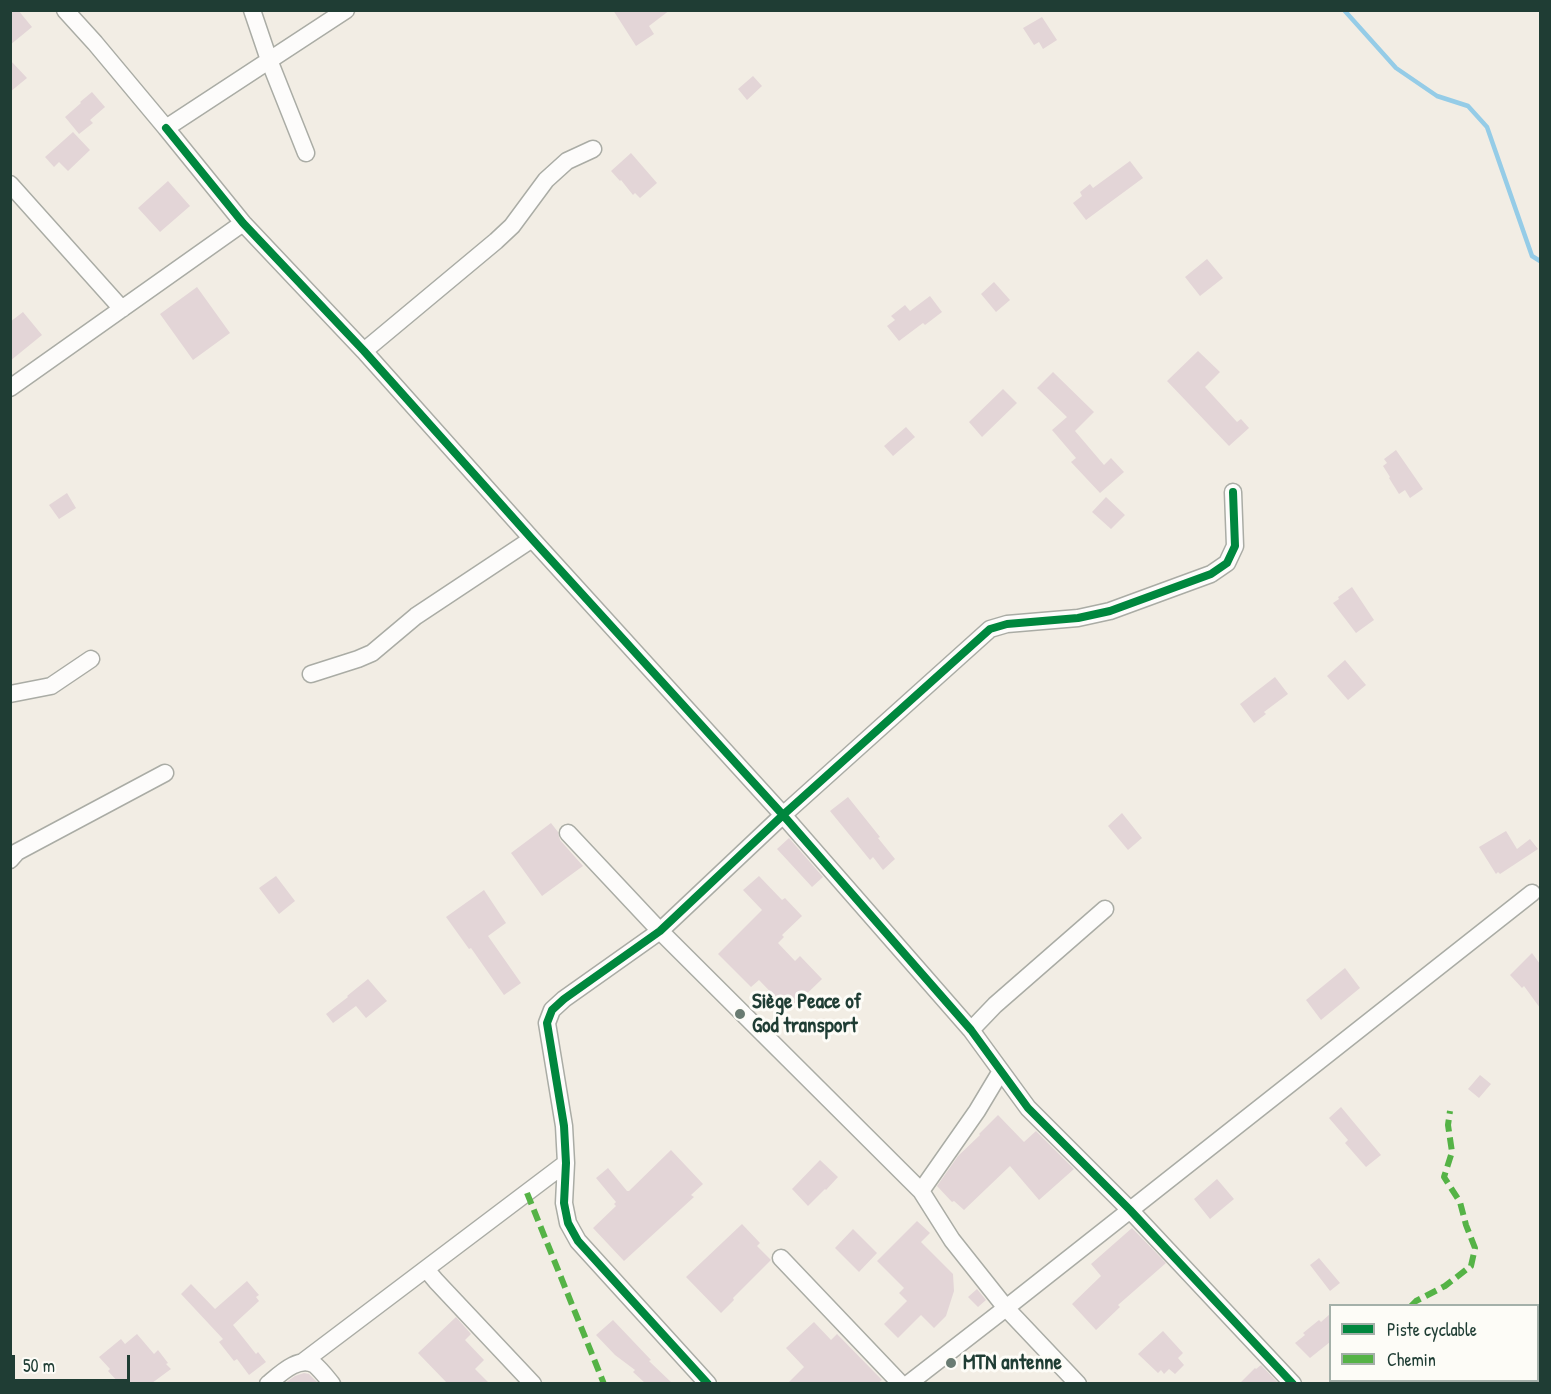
<!DOCTYPE html>
<html>
<head>
<meta charset="utf-8">
<style>
	body { margin:0 }
	#map { position:relative; width:1551px; height:1394px; overflow:hidden; background:#f2ede4; font-family:"Patrick Hand",sans-serif }
	canvas { display:block }
	.frame { position:absolute; inset:0; border:12px solid #1f3d34; pointer-events:none }
	.legend { position:absolute; left:1329px; top:1304px; width:210px; height:78px; box-sizing:border-box; background:#fdfcf7; border:2px solid #a4b0a9; margin:0; padding:8px 10px; list-style:none; font-size:18px; color:#1f3d34 }
	.legend li { display:flex; align-items:center; gap:12px; height:30px }
	.legend b { width:30px; border:2px solid #a4b0a9 }
	.scale { position:absolute; left:12px; top:1355px; width:118px; height:27px; box-sizing:border-box; border:3px solid #1f3d34; border-top:0; padding-left:8px; font-size:18px; line-height:21px; white-space:nowrap; color:#1f3d34; -webkit-text-stroke:4px #fdfcf7; paint-order:stroke }
</style>
</head>
<body>
<div id="map">
<canvas width="1551" height="1394"></canvas>
<div class="frame"></div>
<ul class="legend">
<li><b style="height:8px;background:#00873e"></b>Piste cyclable</li>
<li><b style="height:8px;background:#55b346"></b>Chemin</li>
</ul>
<div class="scale">50 m</div>
</div>
<script>
const context = document.querySelector('canvas').getContext('2d');
context.lineJoin = 'round';
function strokePath(path, color, width, dash) { context.strokeStyle = color; context.lineWidth = width; context.lineCap = dash ? 'butt' : 'round'; context.setLineDash(dash || []); context.stroke(path); }
function fill(path, color) { context.fillStyle = color; context.fill(path, 'evenodd'); }
function label(font, color, halo, rows, align = 'center') {
  context.font = font + ' "Patrick Hand",sans-serif'; context.lineWidth = 6; context.setLineDash([]); context.textBaseline = 'middle'; context.strokeStyle = halo; context.fillStyle = color; for (const [text, x, y, turn = 0] of rows) {
    context.save(); context.translate(x, y); context.rotate((+turn || 0) * Math.PI / 180); context.textAlign = isNaN(turn) ? turn : align; if (halo) context.strokeText(text, 0, 0); context.fillText(text, 0, 0); context.restore();
  }
}
strokePath(new Path2D(`
	M 1344,10 L 1396,68 L 1437,96 L 1468,106 L 1487,127 L 1532,256 L 1540,261`), '#95cce7', 4.5);
fill(new Path2D(`
	M 10,10 L 18,10 L 32,27 L 10,45 Z
	M 613,10 L 670,10 L 649,26 L 654,34 L 636,46 Z
	M 1042,17 L 1057,40 L 1043,49 L 1039,42 L 1034,45 L 1023,28 Z
	M 10,60 L 27,78 L 10,92 Z
	M 753,76 L 762,86 L 747,100 L 738,89 Z
	M 92,92 L 105,107 L 90,120 L 93,123 L 79,134 L 65,117 L 81,103 L 80,102 Z
	M 73,132 L 90,150 L 68,171 L 59,162 L 54,167 L 45,157 Z
	M 631,153 L 657,183 L 640,198 L 635,193 L 633,195 L 621,180 L 620,181 L 611,171 Z
	M 1130,161 L 1143,178 L 1086,220 L 1073,203 L 1082,196 L 1080,192 L 1090,184 L 1093,188 Z
	M 168,181 L 190,206 L 160,232 L 138,208 Z
	M 1207,259 L 1223,278 L 1200,296 L 1185,277 Z
	M 994,282 L 1010,300 L 996,312 L 981,294 Z
	M 197,287 L 230,333 L 193,360 L 160,314 Z
	M 930,296 L 942,312 L 925,325 L 923,323 L 899,341 L 887,326 L 895,320 L 891,316 L 905,305 L 910,311 Z
	M 23,312 L 42,335 L 10,361 L 10,322 Z
	M 1198,351 L 1220,372 L 1205,387 L 1237,422 L 1241,419 L 1249,428 L 1229,446 L 1167,381 Z
	M 1053,372 L 1094,412 L 1075,431 L 1104,465 L 1111,458 L 1124,472 L 1100,493 L 1071,462 L 1076,458 L 1052,430 L 1067,417 L 1037,388 Z
	M 1003,389 L 1017,403 L 982,437 L 969,422 Z
	M 906,427 L 915,437 L 893,456 L 884,446 Z
	M 1396,450 L 1423,489 L 1410,498 L 1405,490 L 1399,494 L 1389,478 L 1390,477 L 1383,466 L 1387,463 L 1384,459 Z
	M 67,493 L 76,508 L 59,519 L 49,505 Z
	M 1106,497 L 1125,515 L 1111,529 L 1092,512 Z
	M 1352,587 L 1374,620 L 1356,633 L 1333,603 L 1339,599 L 1338,597 Z
	M 1345,660 L 1366,685 L 1348,700 L 1327,676 Z
	M 1275,677 L 1288,694 L 1264,712 L 1266,714 L 1254,723 L 1240,704 Z
	M 848,797 L 880,837 L 878,838 L 895,859 L 883,870 L 873,857 L 870,860 L 830,811 Z
	M 1122,813 L 1142,838 L 1128,850 L 1108,826 Z
	M 551,823 L 558,832 L 560,840 L 583,866 L 542,896 L 511,853 Z
	M 1506,831 L 1517,849 L 1530,839 L 1538,849 L 1500,874 L 1498,872 L 1496,874 L 1479,847 Z
	M 789,838 L 823,877 L 812,887 L 777,849 Z
	M 276,876 L 295,901 L 279,914 L 259,888 Z
	M 759,876 L 782,900 L 785,898 L 802,916 L 782,935 L 784,937 L 778,943 L 795,961 L 800,956 L 822,979 L 789,1011 L 759,980 L 751,987 L 718,954 L 762,910 L 743,890 Z
	M 484,890 L 506,923 L 488,936 L 521,983 L 504,995 L 471,948 L 469,949 L 446,917 Z
	M 1532,953 L 1540,964 L 1540,1008 L 1524,986 L 1522,988 L 1510,975 Z
	M 1345,968 L 1360,988 L 1321,1020 L 1306,1000 Z
	M 368,979 L 387,1001 L 366,1018 L 356,1006 L 333,1023 L 326,1014 L 348,997 L 347,996 Z
	M 1480,1075 L 1491,1084 L 1479,1098 L 1468,1089 Z
	M 1341,1107 L 1381,1155 L 1366,1167 L 1345,1143 L 1348,1140 L 1329,1118 Z
	M 998,1115 L 1024,1142 L 1036,1131 L 1074,1169 L 1039,1200 L 1010,1166 L 964,1210 L 954,1201 L 952,1202 L 937,1186 L 958,1156 L 980,1135 L 979,1134 Z
	M 671,1150 L 703,1184 L 691,1195 L 694,1197 L 624,1261 L 593,1228 L 616,1206 L 614,1204 L 616,1202 L 596,1178 L 608,1168 L 627,1191 L 629,1191 Z
	M 820,1160 L 838,1177 L 826,1190 L 825,1189 L 808,1206 L 792,1189 Z
	M 1217,1179 L 1234,1199 L 1210,1219 L 1194,1199 Z
	M 917,1221 L 930,1233 L 921,1242 L 953,1274 L 954,1291 L 946,1316 L 934,1328 L 921,1315 L 898,1338 L 884,1324 L 907,1301 L 899,1293 L 904,1288 L 877,1261 Z
	M 742,1224 L 760,1243 L 757,1246 L 771,1260 L 733,1298 L 734,1300 L 721,1313 L 686,1277 Z
	M 1132,1228 L 1166,1263 L 1118,1305 L 1120,1307 L 1096,1330 L 1072,1304 L 1101,1276 L 1091,1264 Z
	M 853,1229 L 877,1253 L 859,1272 L 835,1248 Z
	M 1319,1258 L 1340,1283 L 1330,1291 L 1310,1265 Z
	M 247,1281 L 259,1295 L 256,1297 L 259,1301 L 233,1325 L 256,1354 L 258,1352 L 266,1362 L 249,1375 L 237,1359 L 234,1361 L 219,1342 L 223,1339 L 181,1294 L 191,1284 L 215,1309 Z
	M 977,1289 L 986,1300 L 978,1307 L 968,1297 Z
	M 1330,1314 L 1330,1342 L 1310,1358 L 1295,1343 L 1305,1335 L 1303,1333 L 1319,1320 L 1321,1322 Z
	M 456,1317 L 471,1334 L 465,1340 L 484,1360 L 475,1369 L 489,1383 L 447,1383 L 418,1353 Z
	M 613,1320 L 651,1360 L 649,1361 L 672,1383 L 645,1383 L 633,1372 L 635,1370 L 615,1355 L 596,1335 Z
	M 814,1322 L 831,1340 L 837,1334 L 882,1380 L 878,1383 L 788,1383 L 804,1367 L 786,1348 Z
	M 1163,1331 L 1183,1353 L 1178,1358 L 1184,1365 L 1175,1374 L 1169,1369 L 1164,1374 L 1161,1370 L 1158,1373 L 1138,1354 Z
	M 137,1334 L 154,1354 L 158,1350 L 168,1363 L 166,1364 L 171,1369 L 152,1383 L 119,1383 L 108,1371 L 110,1369 L 99,1357 L 121,1339 L 125,1344 Z
	M 1261,1365 L 1278,1383 L 1240,1383 L 1255,1368 L 1256,1369 Z
	M 304,1373 L 309,1374 L 318,1383 L 285,1383 L 295,1376 Z`), '#e3d5d7');
const street = new Path2D(`
	M 65,10 L 95,43 L 166,128 L 346,10
	M 252,10 L 269,60 L 306,153
	M 166,128 L 243,223 L 364,351 L 532,539 L 783,815 L 971,1030 L 1028,1108 L 1130,1210 L 1293,1384
	M 10,184 L 122,309
	M 364,351 L 496,241 L 512,226 L 546,180 L 567,161 L 593,149
	M 10,388 L 243,223
	M 311,674 L 358,659 L 372,653 L 416,616 L 532,539
	M 10,694 L 51,686 L 91,659
	M 568,833 L 660,931 L 921,1191
	M 10,860 L 17,852 L 165,773
	M 971,1030 L 995,1005 L 1105,909
	M 1001,1071 L 977,1111 L 921,1191 L 952,1240 L 1006,1308 L 1078,1384
	M 781,1258 L 901,1384
	M 426,1269 L 436,1281 L 533,1384
	M 304,1361 L 566,1163
	M 268,1384 C 280,1374 299,1355 315,1365 C 321,1370 327,1378 332,1384
	M 708,1384 L 578,1241 L 568,1223 L 564,1203 L 566,1163 L 564,1126 L 547,1023 L 552,1010 L 564,999 L 660,931 L 783,815 L 990,629 L 1007,624 L 1078,618 L 1110,611 L 1211,574 L 1227,563 L 1235,546 L 1233,492
	M 908,1384 L 1006,1308 L 1532,893
	M 1525,1384 L 1530,1380`);
strokePath(street, '#aaaca5', 19);
strokePath(street, '#fdfcfb', 16);
strokePath(new Path2D(`
	M 527,1193 L 604,1384
	M 1411,1306 L 1416,1301 L 1445,1286 L 1471,1266 L 1475,1248 L 1466,1225 L 1460,1202 L 1444,1177 L 1452,1152 L 1448,1125 L 1450,1111
	M 1339,1384 L 1342,1380`), '#55b346', 6, [12, 6]);
strokePath(new Path2D(`
	M 166,128 L 243,223 L 364,351 L 532,539 L 783,815 L 971,1030 L 1028,1108 L 1130,1210 L 1293,1384
	M 708,1384 L 578,1241 L 568,1223 L 564,1203 L 566,1163 L 564,1126 L 547,1023 L 552,1010 L 564,999 L 660,931 L 783,815 L 990,629 L 1007,624 L 1078,618 L 1110,611 L 1211,574 L 1227,563 L 1235,546 L 1233,492`), '#00873e', 8);
for (const [x, y, r, color] of [
	[740,1014,6,"#697b72"],
	[951,1363,6,"#697b72"]
]) { const dot = new Path2D(); dot.arc(x, y, r, 0, 2 * Math.PI); context.fillStyle = color; context.fill(dot); strokePath(dot, '#fdfcf7', 2); }
label('bold 21px', '#1f3d34', '#fdfcf7', [
	["Siège Peace of",752,1002],
	["God transport",752,1026],
	["MTN antenne",963,1363]
], 'left');
</script>
</body>
</html>
